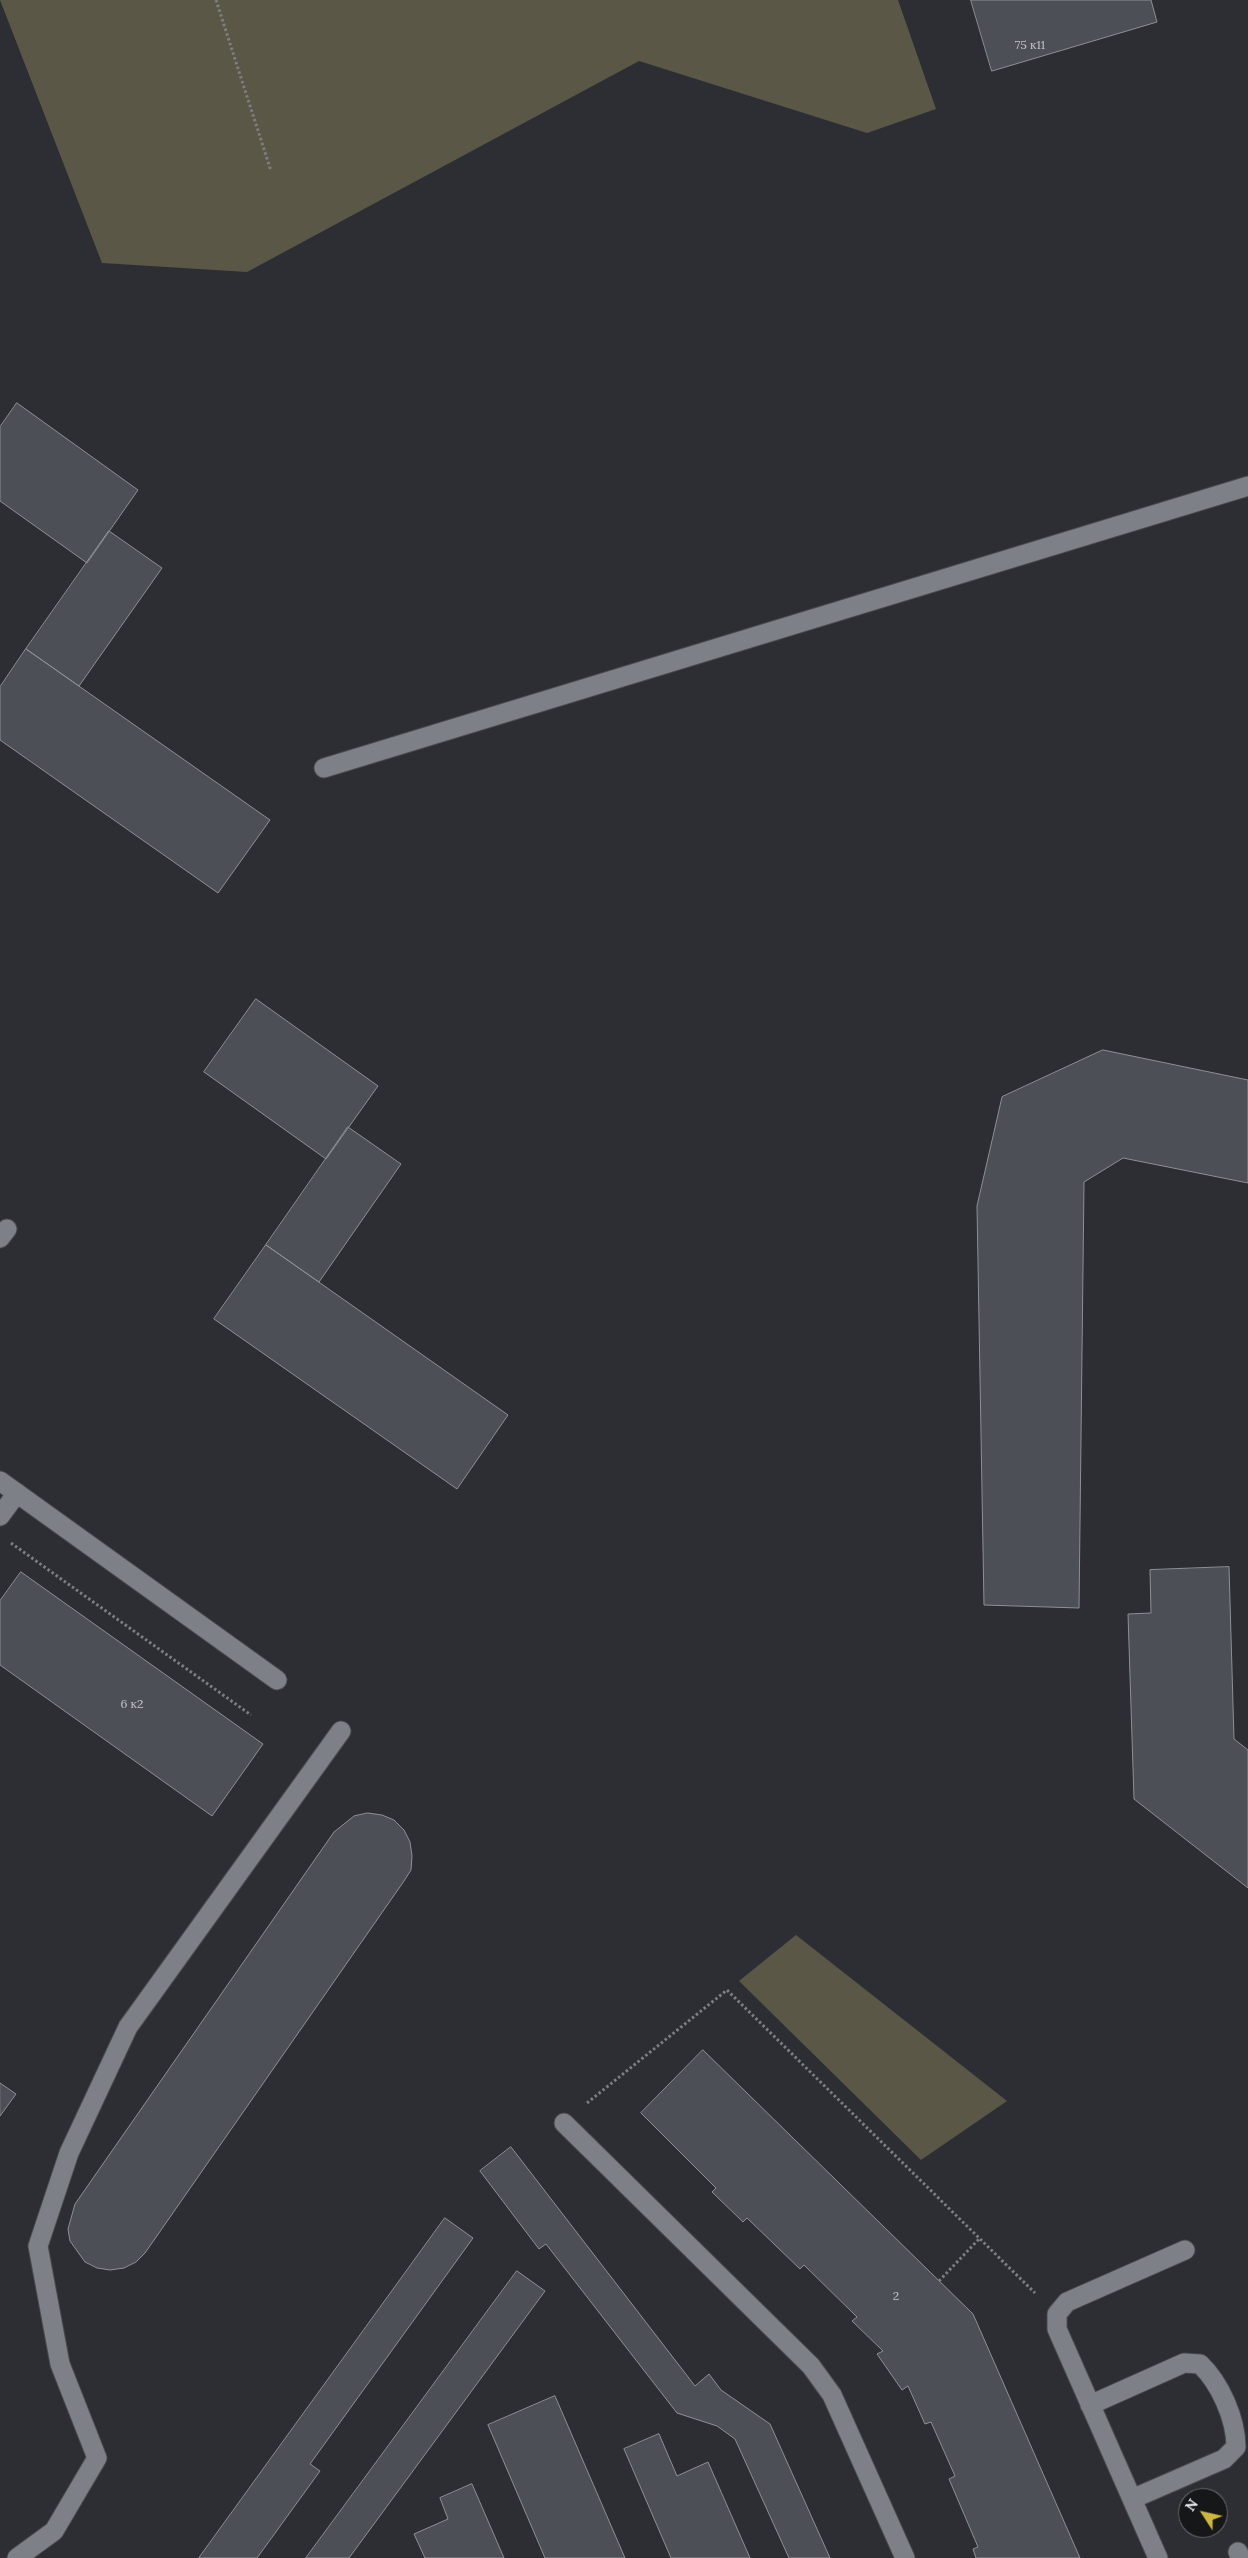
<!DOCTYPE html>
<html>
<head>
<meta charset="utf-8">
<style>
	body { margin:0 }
	#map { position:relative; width:1248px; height:2558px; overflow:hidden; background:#2c2e33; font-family:Lora,serif }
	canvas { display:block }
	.north { position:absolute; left:1178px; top:2488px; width:50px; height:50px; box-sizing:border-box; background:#151719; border:1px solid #6b6d6f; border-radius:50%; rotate:305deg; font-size:14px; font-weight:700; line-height:20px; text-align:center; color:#eceef1 }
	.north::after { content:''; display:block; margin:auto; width:18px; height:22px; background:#cdb938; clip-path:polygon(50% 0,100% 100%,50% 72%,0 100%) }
</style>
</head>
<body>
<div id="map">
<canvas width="1248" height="2558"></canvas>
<div class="north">N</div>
</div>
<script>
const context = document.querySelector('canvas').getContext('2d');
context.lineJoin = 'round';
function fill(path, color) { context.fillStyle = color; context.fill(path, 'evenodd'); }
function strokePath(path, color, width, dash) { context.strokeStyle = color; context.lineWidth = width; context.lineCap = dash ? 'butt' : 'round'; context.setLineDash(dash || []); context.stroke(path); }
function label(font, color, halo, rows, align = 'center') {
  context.font = font + ' Lora,serif'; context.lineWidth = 4; context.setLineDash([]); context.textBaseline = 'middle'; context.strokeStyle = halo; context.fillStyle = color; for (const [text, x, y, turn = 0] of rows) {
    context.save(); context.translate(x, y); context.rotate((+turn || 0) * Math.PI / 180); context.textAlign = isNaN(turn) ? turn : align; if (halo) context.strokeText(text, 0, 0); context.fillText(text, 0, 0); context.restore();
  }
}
fill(new Path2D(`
	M 0,0 L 898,0 L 936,109 L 867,133 L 639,61 L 247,272 L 102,263 Z
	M 796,1935 L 1007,2101 L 921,2160 L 739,1981 Z`), '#5a5747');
const building = new Path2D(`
	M 971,0 L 1151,0 L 1157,22 L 992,71 Z
	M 17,403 L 138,490 L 87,563 L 0,501 L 0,427 Z
	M 109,531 L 162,568 L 79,686 L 26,649 Z
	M 26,649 L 270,820 L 218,893 L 0,740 L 0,687 Z
	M 256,999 L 378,1086 L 326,1159 L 204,1072 Z
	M 1103,1050 L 1248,1080 L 1248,1183 L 1123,1158 L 1084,1182 L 1079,1608 L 984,1605 L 977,1206 L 1002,1097 Z
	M 348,1127 L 401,1164 L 319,1282 L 266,1245 Z
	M 266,1245 L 508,1415 L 457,1489 L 214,1319 Z
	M 1229,1567 L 1234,1739 L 1248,1750 L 1248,1888 L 1134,1799 L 1128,1614 L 1151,1613 L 1150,1570 Z
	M 21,1572 L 263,1744 L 212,1816 L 0,1665 L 0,1601 Z
	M 368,1813 L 382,1815 L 394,1820 L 404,1830 L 410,1842 L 412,1856 L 411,1870 L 404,1881 L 145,2253 L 136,2262 L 124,2268 L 110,2270 L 97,2268 L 85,2262 L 70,2241 L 68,2229 L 75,2204 L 334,1832 L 354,1816 Z
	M 703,2050 L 973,2314 L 1080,2558 L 976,2558 L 973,2549 L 978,2547 L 949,2479 L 955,2476 L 931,2422 L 925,2424 L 908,2386 L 902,2390 L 877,2354 L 883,2351 L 852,2321 L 857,2317 L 804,2265 L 800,2269 L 747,2218 L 743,2222 L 712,2192 L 716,2188 L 641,2113 Z
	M 0,2083 L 16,2094 L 0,2116 Z
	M 511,2147 L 695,2386 L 709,2374 L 721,2390 L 770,2424 L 830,2558 L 789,2558 L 735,2439 L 717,2426 L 677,2413 L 546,2244 L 539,2249 L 480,2171 Z
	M 445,2218 L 473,2238 L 310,2464 L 320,2471 L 257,2558 L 199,2558 Z
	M 517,2271 L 545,2291 L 349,2558 L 306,2558 Z
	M 555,2396 L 625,2558 L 545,2558 L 488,2425 Z
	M 659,2434 L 677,2476 L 708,2462 L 750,2558 L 671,2558 L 624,2449 Z
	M 472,2484 L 504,2558 L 425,2558 L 414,2534 L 448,2519 L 440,2498 Z`);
fill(building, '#4c4f55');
strokePath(building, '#8d9096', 1);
const service = new Path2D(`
	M 324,768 L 1248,486
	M 0,1238 L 7,1229
	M 0,1481 L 277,1680
	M 0,1516 L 17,1493
	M 564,2123 L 811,2366 L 832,2395 L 905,2558
	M 1090,2405 L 1184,2363 L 1200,2364 C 1220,2383 1236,2419 1236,2447 L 1224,2459 L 1132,2499
	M 1238,2552 L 1241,2558
	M 17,2558 L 54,2531 L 97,2458 L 60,2364 L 38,2246 L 69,2153 L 128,2027 L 341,1731
	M 1158,2558 L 1057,2329 L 1057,2314 L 1067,2302 L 1185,2250`);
strokePath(service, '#484b4e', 21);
strokePath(new Path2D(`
	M 216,0 L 271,171
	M 11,1543 L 251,1715
	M 587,2103 L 727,1990 L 1035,2293
	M 939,2281 L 979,2239`), '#7c7e82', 3, [2.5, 2.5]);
strokePath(service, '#7d8086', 19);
label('12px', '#c4c6ca', null, [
	["75 к11",1030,46],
	["6 к2",132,1705],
	["2",896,2297]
]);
</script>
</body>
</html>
